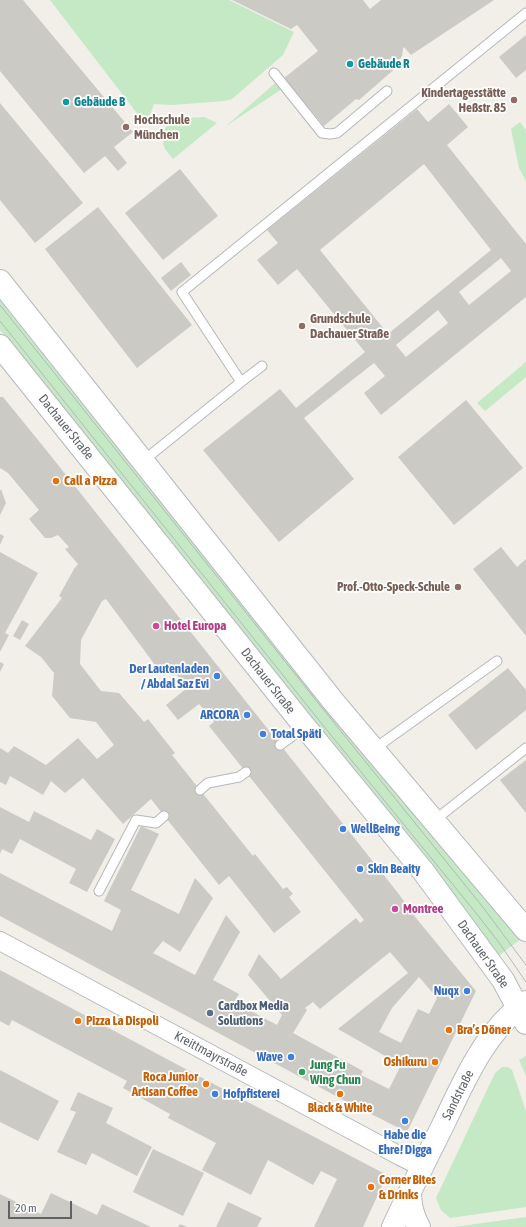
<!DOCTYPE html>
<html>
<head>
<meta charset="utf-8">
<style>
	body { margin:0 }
	#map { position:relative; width:526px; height:1227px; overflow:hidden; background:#f1efe8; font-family:"Asap Condensed",sans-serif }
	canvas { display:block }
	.scale { position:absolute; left:8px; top:1201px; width:64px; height:18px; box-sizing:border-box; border:2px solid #5f6368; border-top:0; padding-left:5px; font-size:12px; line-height:14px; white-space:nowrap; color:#5f6368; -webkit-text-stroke:3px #fff; paint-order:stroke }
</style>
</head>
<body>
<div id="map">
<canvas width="526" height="1227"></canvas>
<div class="scale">20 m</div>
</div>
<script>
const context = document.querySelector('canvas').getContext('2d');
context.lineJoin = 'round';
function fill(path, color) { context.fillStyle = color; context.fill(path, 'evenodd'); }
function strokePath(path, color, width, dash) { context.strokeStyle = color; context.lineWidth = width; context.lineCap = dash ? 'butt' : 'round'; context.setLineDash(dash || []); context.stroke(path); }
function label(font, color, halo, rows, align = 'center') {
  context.font = font + ' "Asap Condensed",sans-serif'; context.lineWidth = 3.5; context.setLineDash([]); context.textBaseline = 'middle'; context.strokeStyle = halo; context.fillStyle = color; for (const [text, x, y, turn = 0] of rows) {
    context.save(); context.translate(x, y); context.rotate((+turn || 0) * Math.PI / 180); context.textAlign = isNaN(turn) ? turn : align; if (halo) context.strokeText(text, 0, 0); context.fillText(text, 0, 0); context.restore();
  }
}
fill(new Path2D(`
	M 50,0 L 229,0 L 294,32 L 283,55 L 232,99 L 225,101 L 172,105 L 154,104 L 146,125 Z
	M 282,77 L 288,85 L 226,126 Z
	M 204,117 L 217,123 L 173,159 C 170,155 165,150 164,146 C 160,134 166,121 179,119 C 187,117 196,118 204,117 Z
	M 520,122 L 526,130 L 526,181 L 519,168 L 511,129 Z
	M 0,299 L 97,418 L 441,847 L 477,890 L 521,939 L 497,957 L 426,858 L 0,330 Z
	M 526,362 L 526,377 L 485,411 L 477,403 Z
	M 526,1056 L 526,1076 L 519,1060 Z
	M 502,1067 L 508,1067 L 512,1070 L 526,1111 L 526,1207 L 450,1218 L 441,1210 L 436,1198 L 495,1073 Z
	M 526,1217 L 526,1227 L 454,1227 Z`), '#c5e8c5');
fill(new Path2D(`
	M 0,0 L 23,0 L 133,132 L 114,147 L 127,163 L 118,171 L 105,156 L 84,173 L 0,71 Z
	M 232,0 L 363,0 L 370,9 L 381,0 L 494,0 L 411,55 L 404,47 L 403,49 L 402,56 L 398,62 L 398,66 L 359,100 L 356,99 L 324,126 L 284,78 L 318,51 L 297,25 L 291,29 Z
	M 526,35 L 526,70 L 516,78 L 499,57 Z
	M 0,103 L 83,203 L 35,243 L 0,200 Z
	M 449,104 L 468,127 L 447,145 L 526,244 L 526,297 L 381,415 L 364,393 L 385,376 L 374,363 L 304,418 L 354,479 L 279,542 L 203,450 L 280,389 L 296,408 L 365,352 L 297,269 L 278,285 L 257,260 L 278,243 L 267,230 L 417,109 L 428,122 ZM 424,164 L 491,250 L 388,334 L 320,250 ZM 501,258 L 511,271 L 469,305 L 459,292 ZM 438,310 L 448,323 L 406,357 L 396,345 Z
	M 180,169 L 218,216 L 163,260 L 125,213 Z
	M 98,207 L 192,325 L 137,368 L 45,249 Z
	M 181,262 L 191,275 L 171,291 L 161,278 Z
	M 0,397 L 3,397 L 47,451 L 398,893 L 416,918 L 476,991 L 407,1132 L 347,1102 L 334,1095 L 0,916 L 0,873 L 112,931 L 121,910 L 104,901 L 141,826 L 159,834 L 131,890 L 179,914 L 195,878 L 213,898 L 180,952 L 163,941 L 153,953 L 195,975 L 226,915 L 240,932 L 213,980 L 239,994 L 234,1002 L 277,1025 L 282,1015 L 248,975 L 259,954 L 281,979 L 356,918 L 360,923 L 364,920 L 209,726 L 214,722 L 199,704 L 178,720 L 166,705 L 187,688 L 177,675 L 158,669 L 106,599 L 102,601 L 81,640 L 80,664 L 101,691 L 119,693 L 144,722 L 148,719 L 175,753 L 172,755 L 253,856 L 255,854 L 283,889 L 287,887 L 293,894 L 289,897 L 301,912 L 274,933 L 229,876 L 219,885 L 151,799 L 123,824 L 83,778 L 65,793 L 51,781 L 43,795 L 10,776 L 6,785 L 0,782 L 0,748 L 8,753 L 14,746 L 46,765 L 78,738 L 97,759 L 114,745 L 96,722 L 70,718 L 52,696 L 54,673 L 41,657 L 25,646 L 62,598 L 59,596 L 74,569 L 78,564 L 65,549 L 69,547 L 58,535 L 51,538 L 45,538 L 29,519 L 39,510 L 8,473 L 0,468 ZM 390,952 L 408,973 L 338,1029 L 401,1065 L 389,1089 L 361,1075 L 363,1071 L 293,1033 L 307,1010 L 305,1008 L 313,1002 L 320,1009 ZM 419,977 L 437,998 L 429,1014 L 418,1009 L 401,1043 L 379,1032 L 392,1008 Z
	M 466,400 L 523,468 L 454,525 L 398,457 Z
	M 1,489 L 6,503 L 0,515 L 0,491 Z
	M 0,534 L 4,536 L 0,545 Z
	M 501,547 L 517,567 L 526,559 L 526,636 L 473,569 Z
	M 0,552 L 38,573 L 5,633 L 9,635 L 0,652 Z
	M 22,620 L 29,624 L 20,640 L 13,636 Z
	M 0,662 L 4,664 L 0,672 Z
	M 508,668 L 526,690 L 526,710 L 476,750 L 448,715 Z
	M 526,760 L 526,813 L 500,780 Z
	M 0,807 L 29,822 L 34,811 L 91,840 L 97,829 L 115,839 L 87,892 L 69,883 L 76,869 L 20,839 L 12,854 L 2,849 L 0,854 Z
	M 0,970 L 240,1098 L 387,1175 L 363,1227 L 314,1227 L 337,1179 L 321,1171 L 313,1185 L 268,1160 L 251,1195 L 202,1170 L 216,1143 L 168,1118 L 170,1114 L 123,1088 L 127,1081 L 12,1020 L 9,1026 L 0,1021 Z
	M 0,1070 L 59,1101 L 38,1141 L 0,1122 Z
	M 78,1092 L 113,1108 L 106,1123 L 152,1147 L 137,1176 L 92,1153 L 86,1165 L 57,1152 L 76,1112 L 70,1110 Z
	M 153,1149 L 204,1173 L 183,1216 L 133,1192 Z
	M 51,1193 L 97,1215 L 102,1204 L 151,1227 L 0,1227 L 0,1194 L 41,1214 Z
	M 228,1202 L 262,1218 L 257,1227 L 216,1227 Z
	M 180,1224 L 187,1227 L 178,1227 Z`), '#cccac5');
const lane = new Path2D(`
	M 274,73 L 322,133 L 330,134 L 337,133 L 387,91
	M 241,382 L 262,366
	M 143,461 L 241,382 L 182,292 L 526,13
	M 280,745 L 305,727
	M 374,749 L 497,661
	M 200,790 L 208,783 L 239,777 L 246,772
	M 435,820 L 526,748
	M 99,891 L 136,820 L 156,823 L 164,816`);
const street = new Path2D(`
	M 0,941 L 400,1156 L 422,1167`);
const secondary = new Path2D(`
	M 0,281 L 333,701 L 526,930
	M 0,346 L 305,727 L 423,871 L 503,980 L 526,1023
	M 410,1192 C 410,1205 412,1215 419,1227
	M 393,1227 C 409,1193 426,1159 443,1125 C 464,1081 485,1031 526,1002`);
strokePath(lane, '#b5b8bc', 11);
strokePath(street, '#b5b8bc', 20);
strokePath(secondary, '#b6babf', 24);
strokePath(lane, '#fff', 9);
strokePath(street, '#fff', 18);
strokePath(secondary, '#fff', 22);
strokePath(new Path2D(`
	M 0,305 L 335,724 L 482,906 L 526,965
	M 0,321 L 326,729 L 476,913 L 500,944 L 526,982`), '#b6b7b8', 1);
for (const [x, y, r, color] of [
	[350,64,4,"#0f9aa8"],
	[514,100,4,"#8d6e63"],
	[66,102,4,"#0f9aa8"],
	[126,127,4,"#8d6e63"],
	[302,326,4,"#8d6e63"],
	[56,481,4,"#e8710a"],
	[458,587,4,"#8d6e63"],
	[156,626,4,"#d1479c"],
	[217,676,4,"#3f7fe0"],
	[247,715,4,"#3f7fe0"],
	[263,734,4,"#3f7fe0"],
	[343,829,4,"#3f7fe0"],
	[360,869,4,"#3f7fe0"],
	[395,909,4,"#d1479c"],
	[467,991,4,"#3f7fe0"],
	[210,1013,4,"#5c6f8a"],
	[78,1021,4,"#e8710a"],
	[449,1030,4,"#e8710a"],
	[291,1057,4,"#3f7fe0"],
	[435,1062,4,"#e8710a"],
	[302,1072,4,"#2e9e5b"],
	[206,1084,4,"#e8710a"],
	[215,1094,4,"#3f7fe0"],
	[340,1094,4,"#e8710a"],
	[405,1121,4,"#3f7fe0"],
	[371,1187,4,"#e8710a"]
]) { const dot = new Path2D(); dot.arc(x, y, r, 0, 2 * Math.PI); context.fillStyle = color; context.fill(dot); strokePath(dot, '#fff', 1.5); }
label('bold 13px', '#0d838f', '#fff', [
	["Gebäude R",358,64],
	["Gebäude B",74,102]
], 'left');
label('bold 13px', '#785e54', '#fff', [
	["Kindertagesstätte",506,93],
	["Heßstr. 85",506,108],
	["Hochschule",134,120,"left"],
	["München",134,135,"left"],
	["Grundschule",310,319,"left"],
	["Dachauer Straße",310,334,"left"],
	["Prof.-Otto-Speck-Schule",450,587]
], 'right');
label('13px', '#5f6368', '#fff', [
	["Dachauer Straße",66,427,51],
	["Dachauer Straße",268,681,52],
	["Dachauer Straße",483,954,55],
	["Kreittmayrstraße",211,1054,28],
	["Sandstraße",458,1095,-63]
]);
label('bold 13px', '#c56008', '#fff', [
	["Call a Pizza",64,481],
	["Pizza La Dispoli",86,1021],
	["Bra’s Döner",457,1030],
	["Oshikuru",427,1062,"right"],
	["Roca Junior",198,1077,"right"],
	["Artisan Coffee",198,1092,"right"],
	["Black & White",340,1108,"center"],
	["Corner Bites",379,1180],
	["& Drinks",379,1195]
], 'left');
label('bold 13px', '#b23c85', '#fff', [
	["Hotel Europa",164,626],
	["Montree",403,909]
], 'left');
label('bold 13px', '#366cbe', '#fff', [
	["Der Lautenladen",209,669],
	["/ Abdal Saz Evi",209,684],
	["ARCORA",239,715],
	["Total Späti",271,734,"left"],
	["WellBeing",351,829,"left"],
	["Skin Beaity",368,869,"left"],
	["Nuqx",459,991],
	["Wave",283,1057],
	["Hofpfisterei",223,1094,"left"],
	["Habe die",405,1135,"center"],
	["Ehre! Digga",405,1150,"center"]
], 'right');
label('bold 13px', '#4e5e75', '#fff', [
	["Cardbox Media",218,1006],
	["Solutions",218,1021]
], 'left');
label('bold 13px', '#27864d', '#fff', [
	["Jung Fu",310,1065],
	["Wing Chun",310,1080]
], 'left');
</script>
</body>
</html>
